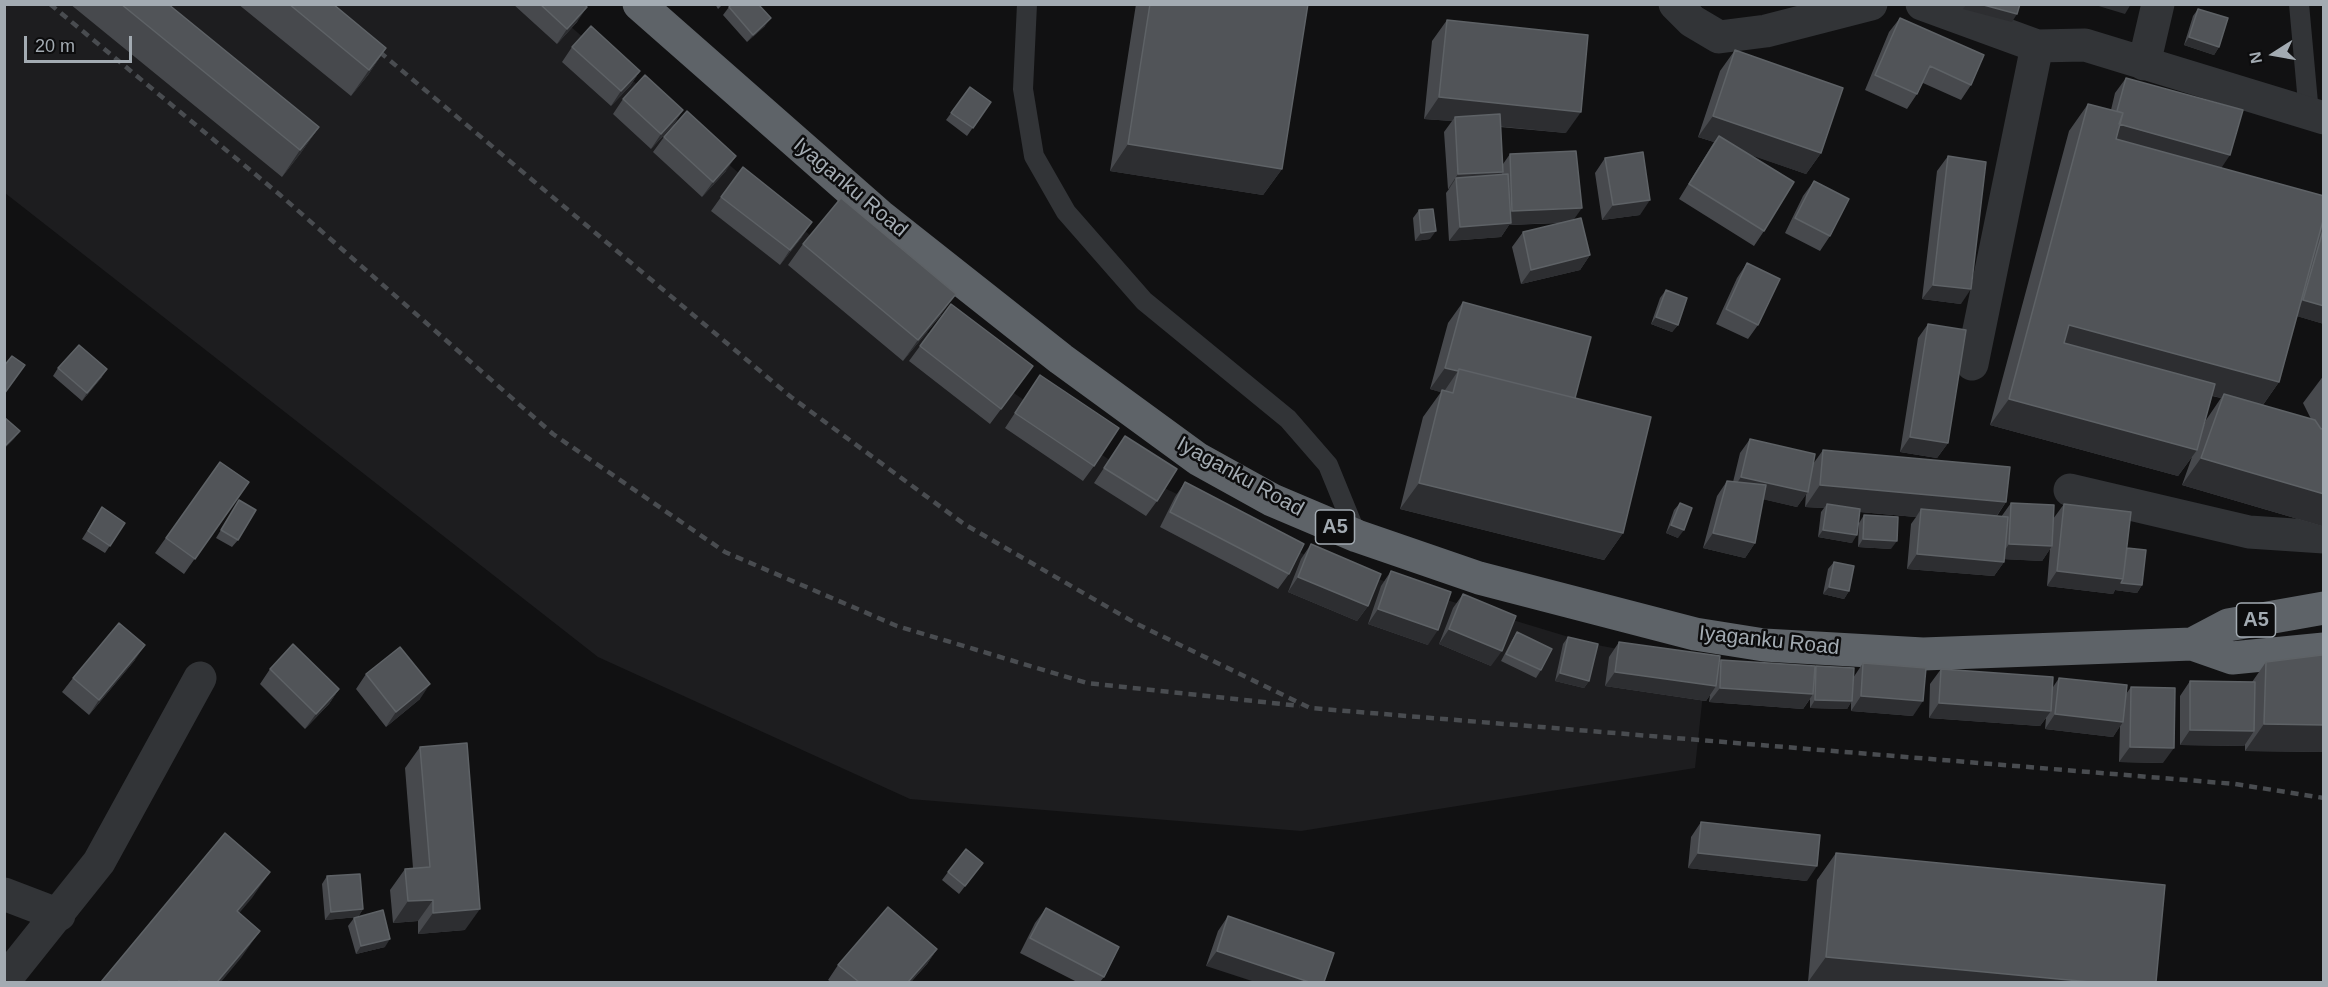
<!DOCTYPE html>
<html>
<head>
<meta charset="utf-8">
<style>
	body { margin:0 }
	#map { position:relative; width:2328px; height:987px; overflow:hidden; background:#111112; font-family:Arial,sans-serif }
	canvas { display:block }
	.frame { position:absolute; inset:0; border:6px solid #a3abb2; pointer-events:none }
	.north { position:absolute; left:2244px; top:24px; width:60px; height:60px; -webkit-text-stroke:4px #0c0c0d; paint-order:stroke; rotate:259deg; font-size:16px; font-weight:700; line-height:24px; text-align:center; color:#a3abb2 }
	.north::after { content:''; display:block; margin:auto; width:21px; height:27px; background:#a3abb2; clip-path:polygon(50% 0,100% 100%,50% 72%,0 100%) }
	.scale { position:absolute; left:24px; top:36px; width:108px; height:27px; box-sizing:border-box; border:3px solid #a3abb2; border-top:0; padding-left:8px; font-size:18px; line-height:21px; white-space:nowrap; color:#a3abb2; -webkit-text-stroke:4px #0c0c0d; paint-order:stroke }
</style>
</head>
<body>
<div id="map">
<canvas width="2328" height="987"></canvas>
<div class="frame"></div>
<div class="north">N</div>
<div class="scale">20 m</div>
</div>
<script>
const context = document.querySelector('canvas').getContext('2d');
context.lineJoin = 'round';
function fill(path, color) { context.fillStyle = color; context.fill(path, 'evenodd'); }
function strokePath(path, color, width, dash) { context.strokeStyle = color; context.lineWidth = width; context.lineCap = dash ? 'butt' : 'round'; context.setLineDash(dash || []); context.stroke(path); }
function label(font, color, halo, rows, align = 'center') {
  context.font = font + ' Arial,sans-serif'; context.lineWidth = 5; context.setLineDash([]); context.textBaseline = 'middle'; context.strokeStyle = halo; context.fillStyle = color; for (const [text, x, y, turn = 0] of rows) {
    context.save(); context.translate(x, y); context.rotate((+turn || 0) * Math.PI / 180); context.textAlign = isNaN(turn) ? turn : align; if (halo) context.strokeText(text, 0, 0); context.fillText(text, 0, 0); context.restore();
  }
}
fill(new Path2D(`
	M 4,5 L 546,5 L 897,311 L 1118,466 L 1318,561 L 1592,644 L 1706,666 L 1695,768 L 1301,831 L 910,799 L 598,657 L 5,193 Z`), '#1d1d1f');
strokePath(new Path2D(`
	M 1027,4 L 1023,89 L 1034,156 L 1066,212 L 1144,301 L 1288,419 L 1328,465 L 1357,536
	M 2299,4 L 2309,114`), '#323437', 20);
strokePath(new Path2D(`
	M 1675,4 L 1692,21 L 1719,37 L 1766,31 L 1871,4
	M 1922,4 L 2037,46 L 2085,45 L 2324,118
	M 2144,64 L 2158,4
	M 1972,364 L 2037,46
	M 2070,490 L 2249,532 L 2324,537
	M 4,894 L 59,915
	M 4,981 L 99,862 L 200,678`), '#323437', 33);
strokePath(new Path2D(`
	M 639,4 L 880,216 L 1061,359 L 1198,459 L 1272,500 L 1357,536 L 1479,578 L 1695,634 L 1764,645 L 1923,654 L 2192,644 L 2232,658 L 2324,649
	M 2192,644 L 2228,625 L 2324,608`), '#5e6368', 33);
strokePath(new Path2D(`
	M 50,4 L 279,194 L 553,434 L 725,552 L 897,626 L 1087,683 L 1300,706
	M 369,43 L 791,397 L 964,524 L 1137,624 L 1310,708 L 2235,784 L 2324,798`), '#494c50', 4.5, [8, 6]);
fill(new Path2D(`
	M 70,4 L 168,4 L 319,127 L 300,154 L 282,177 Z
	M 238,4 L 333,4 L 386,48 L 368,75 L 351,96 Z
	M 513,4 L 584,4 L 577,22 L 557,44 Z
	M 715,4 L 723,4 L 718,9 Z
	M 1136,4 L 1308,4 L 1282,169 L 1263,195 L 1110,171 Z
	M 729,7 L 765,26 L 747,42 L 723,15 Z
	M 2198,9 L 2219,47 L 2214,55 L 2184,45 L 2193,16 Z
	M 1900,18 L 1971,85 L 1961,100 L 1923,83 L 1917,94 L 1907,109 L 1865,90 L 1889,32 Z
	M 1447,20 L 1566,133 L 1500,127 L 1503,164 L 1510,154 L 1574,220 L 1590,255 L 1580,270 L 1521,284 L 1512,247 L 1523,232 L 1560,223 L 1509,225 L 1501,237 L 1449,241 L 1446,193 L 1449,189 L 1448,189 L 1444,132 L 1452,121 L 1424,119 L 1432,41 Z
	M 572,47 L 640,71 L 630,86 L 611,106 L 562,62 Z
	M 1735,50 L 1821,153 L 1806,174 L 1749,154 L 1764,231 L 1754,246 L 1679,199 L 1714,142 L 1698,137 L 1720,71 Z
	M 2126,78 L 2221,168 L 2324,196 L 2324,324 L 2297,316 L 2279,382 L 2263,405 L 2311,419 L 2303,403 L 2324,375 L 2324,524 L 2322,526 L 2182,485 L 2192,457 L 2178,476 L 1990,425 L 2069,131 L 2088,104 L 2111,110 L 2115,93 ZM 2212,396 L 2221,398 L 2206,420 L 2203,428 Z
	M 970,87 L 991,102 L 967,136 L 946,120 Z
	M 623,99 L 683,110 L 673,125 L 651,149 L 613,114 Z
	M 664,137 L 726,171 L 702,197 L 653,152 Z
	M 1948,156 L 1961,304 L 1922,299 L 1937,171 Z
	M 1605,158 L 1640,215 L 1602,220 L 1595,173 Z
	M 1814,181 L 1830,236 L 1820,251 L 1785,233 L 1803,196 Z
	M 721,197 L 802,237 L 780,265 L 711,211 Z
	M 1419,210 L 1430,239 L 1415,241 L 1413,218 Z
	M 803,244 L 941,315 L 903,361 L 788,265 Z
	M 1747,263 L 1758,325 L 1748,339 L 1716,324 L 1737,278 Z
	M 1666,290 L 1678,325 L 1672,332 L 1651,324 L 1660,298 Z
	M 1463,302 L 1575,398 L 1623,533 L 1604,560 L 1400,509 L 1423,417 L 1441,392 L 1430,389 L 1448,323 Z
	M 1928,324 L 1948,443 L 1937,458 L 1900,452 L 1918,338 Z
	M 920,346 L 1022,381 L 990,424 L 909,361 Z
	M 58,368 L 102,377 L 82,401 L 53,376 Z
	M 1040,375 L 1094,466 L 1083,481 L 1005,428 Z
	M 1125,436 L 1157,501 L 1146,516 L 1094,483 Z
	M 1750,439 L 1813,464 L 1823,450 L 2006,502 L 1997,516 L 2001,517 L 2011,503 L 2053,519 L 2064,504 L 2127,548 L 2142,585 L 2137,593 L 2115,590 L 2113,594 L 2047,586 L 2050,549 L 2042,561 L 2004,559 L 2004,562 L 1994,576 L 1907,569 L 1911,524 L 1916,517 L 1860,512 L 1852,543 L 1818,537 L 1821,512 L 1824,508 L 1805,507 L 1806,494 L 1797,507 L 1763,499 L 1755,543 L 1745,558 L 1703,548 L 1717,496 L 1727,481 L 1733,482 L 1740,453 Z
	M 220,462 L 249,482 L 184,574 L 155,553 Z
	M 1185,482 L 1289,574 L 1278,589 L 1160,527 L 1175,497 Z
	M 239,500 L 238,540 L 232,547 L 216,538 Z
	M 1680,503 L 1678,538 L 1666,533 L 1674,510 Z
	M 97,515 L 125,523 L 105,553 L 82,539 Z
	M 1864,515 L 1891,549 L 1858,547 L 1859,523 Z
	M 1311,544 L 1368,606 L 1357,621 L 1288,592 L 1301,559 Z
	M 1834,562 L 1849,591 L 1844,599 L 1823,594 L 1828,569 Z
	M 1391,571 L 1428,645 L 1368,624 L 1381,586 Z
	M 1463,594 L 1491,666 L 1439,644 L 1453,608 Z
	M 1517,632 L 1541,670 L 1536,678 L 1501,661 L 1512,640 Z
	M 1568,637 L 1589,681 L 1584,688 L 1555,681 L 1563,644 Z
	M 1619,642 L 1719,663 L 1721,660 L 1815,668 L 1816,666 L 1853,678 L 1863,663 L 1913,716 L 1851,711 L 1851,702 L 1847,709 L 1810,708 L 1810,699 L 1803,709 L 1709,702 L 1710,695 L 1706,701 L 1605,686 L 1609,657 Z
	M 2324,655 L 2324,752 L 2245,751 L 2245,744 L 2244,746 L 2180,745 L 2180,696 L 2190,681 L 2252,682 L 2266,662 Z
	M 135,660 L 89,715 L 62,692 L 73,678 Z
	M 270,669 L 339,689 L 329,704 L 305,729 L 260,684 Z
	M 1941,669 L 2053,687 L 2059,678 L 2126,694 L 2131,687 L 2163,763 L 2119,762 L 2120,726 L 2113,737 L 2045,729 L 2046,718 L 2040,726 L 1929,718 L 1930,684 Z
	M 366,674 L 420,699 L 386,727 L 356,689 Z
	M 420,747 L 465,930 L 418,934 L 418,921 L 393,923 L 390,890 L 405,869 L 413,868 L 405,768 Z
	M 1701,822 L 1807,881 L 1688,868 L 1691,837 Z
	M 1836,853 L 2156,982 L 1808,982 L 1817,880 Z
	M 983,863 L 959,894 L 942,880 L 948,872 Z
	M 327,876 L 363,909 L 358,917 L 325,920 L 322,884 Z
	M 1046,908 L 1104,977 L 1100,982 L 1077,982 L 1020,953 L 1035,923 Z
	M 1228,916 L 1334,953 L 1206,966 L 1218,931 Z
	M 354,918 L 385,947 L 356,954 L 348,926 Z
	M 937,949 L 927,964 L 911,982 L 831,982 L 828,980 L 838,965 Z`), '#47494d');
fill(new Path2D(`
	M 1967,4 L 1980,4 L 2017,14 L 2012,22 L 1963,9 Z
	M 2092,4 L 2131,4 L 2125,14 Z
	M 587,7 L 577,22 L 557,44 L 567,29 Z
	M 771,18 L 765,26 L 747,42 L 753,35 Z
	M 2189,37 L 2219,47 L 2214,55 L 2184,45 Z
	M 386,48 L 368,75 L 351,96 L 369,70 Z
	M 640,71 L 630,86 L 611,106 L 621,91 Z
	M 1439,97 L 1581,112 L 1566,133 L 1455,122 L 1455,117 L 1452,121 L 1424,119 Z
	M 683,110 L 673,125 L 651,149 L 661,134 Z
	M 1713,116 L 1821,153 L 1806,174 L 1715,143 L 1719,136 L 1714,142 L 1698,137 Z
	M 2114,123 L 2230,155 L 2220,170 L 2104,138 Z
	M 319,127 L 300,154 L 282,177 L 300,150 Z
	M 1128,144 L 1282,169 L 1263,195 L 1110,171 Z
	M 736,156 L 726,171 L 702,197 L 713,182 Z
	M 1503,172 L 1493,187 L 1456,178 L 1449,189 L 1448,189 L 1458,174 Z
	M 1650,200 L 1640,215 L 1602,220 L 1613,205 Z
	M 1582,208 L 1572,222 L 1509,225 L 1501,237 L 1449,241 L 1460,227 L 1503,223 L 1512,211 Z
	M 812,222 L 802,237 L 780,265 L 790,250 Z
	M 1436,231 L 1430,239 L 1415,241 L 1421,233 Z
	M 1590,255 L 1580,270 L 1521,284 L 1531,270 Z
	M 1933,285 L 1971,289 L 1961,304 L 1922,299 Z
	M 956,294 L 941,315 L 903,361 L 918,340 Z
	M 2303,300 L 2324,306 L 2324,324 L 2293,315 Z
	M 1656,317 L 1678,325 L 1672,332 L 1651,324 Z
	M 2069,325 L 2279,382 L 2260,409 L 2224,394 L 2221,398 L 2051,352 Z
	M 1445,368 L 1458,371 L 1443,393 L 1430,389 Z
	M 107,369 L 102,377 L 82,401 L 87,393 Z
	M 2009,399 L 2197,450 L 2178,476 L 1990,425 Z
	M 20,431 L 14,439 L 4,449 L 4,447 Z
	M 1910,437 L 1948,443 L 1937,458 L 1900,452 Z
	M 2201,458 L 2324,494 L 2324,524 L 2322,526 L 2182,485 Z
	M 1741,477 L 1808,492 L 1797,507 L 1731,492 Z
	M 1419,483 L 1623,533 L 1604,560 L 1400,509 Z
	M 1820,485 L 2006,502 L 1991,524 L 1921,509 L 1916,517 L 1826,509 L 1827,504 L 1824,508 L 1805,507 Z
	M 1671,525 L 1684,530 L 1678,538 L 1666,533 Z
	M 1823,530 L 1857,535 L 1852,543 L 1818,537 Z
	M 1713,533 L 1755,543 L 1745,558 L 1703,548 Z
	M 1863,539 L 1897,541 L 1891,549 L 1858,547 Z
	M 2009,544 L 2052,546 L 2042,561 L 1999,559 Z
	M 1917,554 L 2004,562 L 1994,576 L 1907,569 Z
	M 2057,571 L 2123,579 L 2142,585 L 2137,593 L 2115,590 L 2113,594 L 2047,586 Z
	M 1298,577 L 1368,606 L 1357,621 L 1288,592 Z
	M 1829,587 L 1849,591 L 1844,599 L 1823,594 Z
	M 1378,609 L 1438,630 L 1428,645 L 1368,624 Z
	M 1449,629 L 1502,651 L 1491,666 L 1439,644 Z
	M 145,645 L 135,660 L 89,715 L 99,700 Z
	M 1615,672 L 1716,686 L 1706,701 L 1605,686 Z
	M 1560,673 L 1589,681 L 1584,688 L 1555,681 Z
	M 430,684 L 420,699 L 386,727 L 396,712 Z
	M 1720,688 L 1813,694 L 1803,709 L 1709,702 Z
	M 339,689 L 329,704 L 305,729 L 316,714 Z
	M 1861,696 L 1923,701 L 1913,716 L 1851,711 Z
	M 1815,700 L 1852,701 L 1847,709 L 1810,708 Z
	M 1939,703 L 2051,711 L 2040,726 L 1929,718 Z
	M 2055,714 L 2123,722 L 2113,737 L 2045,729 Z
	M 2264,724 L 2324,725 L 2324,752 L 2245,751 Z
	M 2190,730 L 2254,731 L 2244,746 L 2180,745 Z
	M 2130,747 L 2174,748 L 2163,763 L 2119,762 Z
	M 1698,853 L 1817,866 L 1807,881 L 1688,868 Z
	M 270,872 L 252,898 L 218,938 L 237,911 Z
	M 433,900 L 418,921 L 393,923 L 408,901 Z
	M 363,909 L 358,917 L 325,920 L 331,912 Z
	M 480,909 L 465,930 L 418,934 L 433,913 Z
	M 260,931 L 241,958 L 221,982 L 217,982 Z
	M 390,939 L 385,947 L 356,954 L 361,946 Z
	M 937,949 L 927,964 L 911,982 L 908,982 Z
	M 1217,951 L 1309,982 L 1255,982 L 1206,966 Z
	M 1826,957 L 2090,982 L 1808,982 Z`), '#2d2e31');
const building = new Path2D(`
	M 121,4 L 168,4 L 319,127 L 300,150 Z
	M 289,4 L 333,4 L 386,48 L 369,70 Z
	M 540,4 L 584,4 L 587,7 L 567,29 Z
	M 732,4 L 758,4 L 771,18 L 753,35 L 729,7 Z
	M 1150,4 L 1308,4 L 1282,169 L 1128,144 Z
	M 1980,4 L 2020,4 L 2017,14 Z
	M 2198,9 L 2228,18 L 2219,47 L 2189,37 Z
	M 1900,18 L 1984,55 L 1971,85 L 1930,66 L 1917,94 L 1875,75 Z
	M 1447,20 L 1588,35 L 1581,112 L 1439,97 Z
	M 591,26 L 640,71 L 621,91 L 572,47 Z
	M 1735,50 L 1843,88 L 1821,153 L 1713,116 Z
	M 645,75 L 683,110 L 661,134 L 623,99 Z
	M 2126,78 L 2243,110 L 2230,155 L 2119,124 L 2123,113 L 2117,111 Z
	M 970,87 L 991,102 L 973,128 L 951,113 Z
	M 2088,104 L 2123,113 L 2116,139 L 2324,196 L 2324,217 L 2279,382 L 2069,325 L 2064,343 L 2215,384 L 2197,450 L 2009,399 Z
	M 687,111 L 736,156 L 713,182 L 664,137 Z
	M 1500,114 L 1503,172 L 1458,174 L 1455,117 Z
	M 1719,136 L 1794,182 L 1764,231 L 1689,184 Z
	M 1576,151 L 1582,208 L 1512,211 L 1510,154 Z
	M 1643,152 L 1650,200 L 1613,205 L 1605,158 Z
	M 1948,156 L 1986,162 L 1971,289 L 1933,285 Z
	M 743,167 L 812,222 L 790,250 L 721,197 Z
	M 1508,174 L 1511,223 L 1460,227 L 1456,178 Z
	M 1814,181 L 1849,199 L 1830,236 L 1795,218 Z
	M 841,198 L 956,294 L 918,340 L 803,244 Z
	M 1433,209 L 1436,231 L 1421,233 L 1419,210 Z
	M 1581,218 L 1590,255 L 1531,270 L 1523,232 Z
	M 2324,227 L 2324,306 L 2303,300 Z
	M 1747,263 L 1780,279 L 1758,325 L 1726,309 Z
	M 1666,290 L 1687,298 L 1678,325 L 1656,317 Z
	M 1463,302 L 1591,337 L 1575,398 L 1459,369 L 1458,371 L 1445,368 Z
	M 951,304 L 1033,366 L 1001,409 L 920,346 Z
	M 1928,324 L 1966,330 L 1948,443 L 1910,437 Z
	M 79,345 L 107,369 L 87,393 L 58,368 Z
	M 12,356 L 25,365 L 4,394 L 4,366 Z
	M 1459,369 L 1651,417 L 1623,533 L 1419,483 L 1442,390 L 1453,393 Z
	M 1040,375 L 1119,428 L 1094,466 L 1015,413 Z
	M 2224,394 L 2315,420 L 2321,429 L 2324,428 L 2324,494 L 2201,458 Z
	M 4,417 L 20,431 L 4,447 Z
	M 1125,436 L 1177,469 L 1157,501 L 1104,468 Z
	M 1750,439 L 1815,454 L 1808,492 L 1741,477 Z
	M 1823,450 L 2010,467 L 2006,502 L 1820,485 Z
	M 220,462 L 249,482 L 195,559 L 166,538 Z
	M 1727,481 L 1766,485 L 1755,543 L 1713,533 Z
	M 1185,482 L 1304,544 L 1289,574 L 1170,512 Z
	M 239,500 L 256,510 L 238,540 L 221,530 Z
	M 1680,503 L 1692,508 L 1684,530 L 1671,525 Z
	M 2011,503 L 2054,505 L 2052,546 L 2009,544 Z
	M 1827,504 L 1860,509 L 1857,535 L 1823,530 Z
	M 2064,504 L 2131,512 L 2123,579 L 2057,571 Z
	M 102,507 L 125,523 L 110,546 L 88,531 Z
	M 1921,509 L 2008,517 L 2004,562 L 1917,554 Z
	M 1864,515 L 1898,517 L 1897,541 L 1863,539 Z
	M 1311,544 L 1381,574 L 1368,606 L 1298,577 Z
	M 2127,548 L 2146,550 L 2142,585 L 2121,583 L 2123,579 Z
	M 1834,562 L 1854,566 L 1849,591 L 1829,587 Z
	M 1391,571 L 1451,592 L 1438,630 L 1378,609 Z
	M 1463,594 L 1516,616 L 1502,651 L 1449,629 Z
	M 119,623 L 145,645 L 99,700 L 73,678 Z
	M 1517,632 L 1552,649 L 1541,670 L 1506,654 Z
	M 1568,637 L 1598,644 L 1589,681 L 1560,673 Z
	M 1619,642 L 1720,656 L 1716,686 L 1615,672 Z
	M 293,644 L 339,689 L 316,714 L 270,669 Z
	M 400,647 L 430,684 L 396,712 L 366,674 Z
	M 2322,655 L 2324,655 L 2324,725 L 2264,724 L 2266,662 Z
	M 1721,660 L 1815,666 L 1813,694 L 1720,688 Z
	M 1863,663 L 1926,668 L 1923,701 L 1861,696 Z
	M 1816,666 L 1854,668 L 1852,701 L 1815,700 Z
	M 1941,669 L 2053,677 L 2051,711 L 1939,703 Z
	M 2059,678 L 2127,685 L 2123,722 L 2055,714 Z
	M 2190,681 L 2255,682 L 2254,731 L 2190,730 Z
	M 2131,687 L 2175,688 L 2174,748 L 2130,747 Z
	M 467,743 L 480,909 L 433,913 L 433,900 L 408,901 L 405,869 L 430,867 L 420,747 Z
	M 1701,822 L 1820,835 L 1817,866 L 1698,853 Z
	M 225,833 L 270,872 L 237,911 L 260,931 L 217,982 L 180,982 L 179,981 L 178,982 L 101,982 Z
	M 966,849 L 983,863 L 965,886 L 948,872 Z
	M 1836,853 L 2165,885 L 2156,982 L 2090,982 L 1826,957 Z
	M 360,874 L 363,909 L 331,912 L 327,876 Z
	M 888,907 L 937,949 L 908,982 L 859,982 L 838,965 Z
	M 1046,908 L 1119,947 L 1104,977 L 1030,938 Z
	M 383,910 L 390,939 L 361,946 L 354,918 Z
	M 1228,916 L 1334,953 L 1324,982 L 1309,982 L 1217,951 Z`);
fill(building, '#515458');
strokePath(building, '#5e6266', 1.5);
for (const [x, y, w] of [
	[1335,527,39],
	[2256,620,39]
]) { const box = new Path2D(); box.roundRect(x - w / 2, y - 17, w, 34, 4.5); context.fillStyle = '#0c0c0d'; context.fill(box); strokePath(box, '#a3abb2', 1.5); }
label('bold 20px', '#a3abb2', null, [
	["A5",1335,527],
	["A5",2256,620]
]);
label('21px', '#a3abb2', '#0c0c0d', [
	["Iyaganku Road",850,188,40],
	["Iyaganku Road",1240,477,29],
	["Iyaganku Road",1769,641,6]
]);
</script>
</body>
</html>
